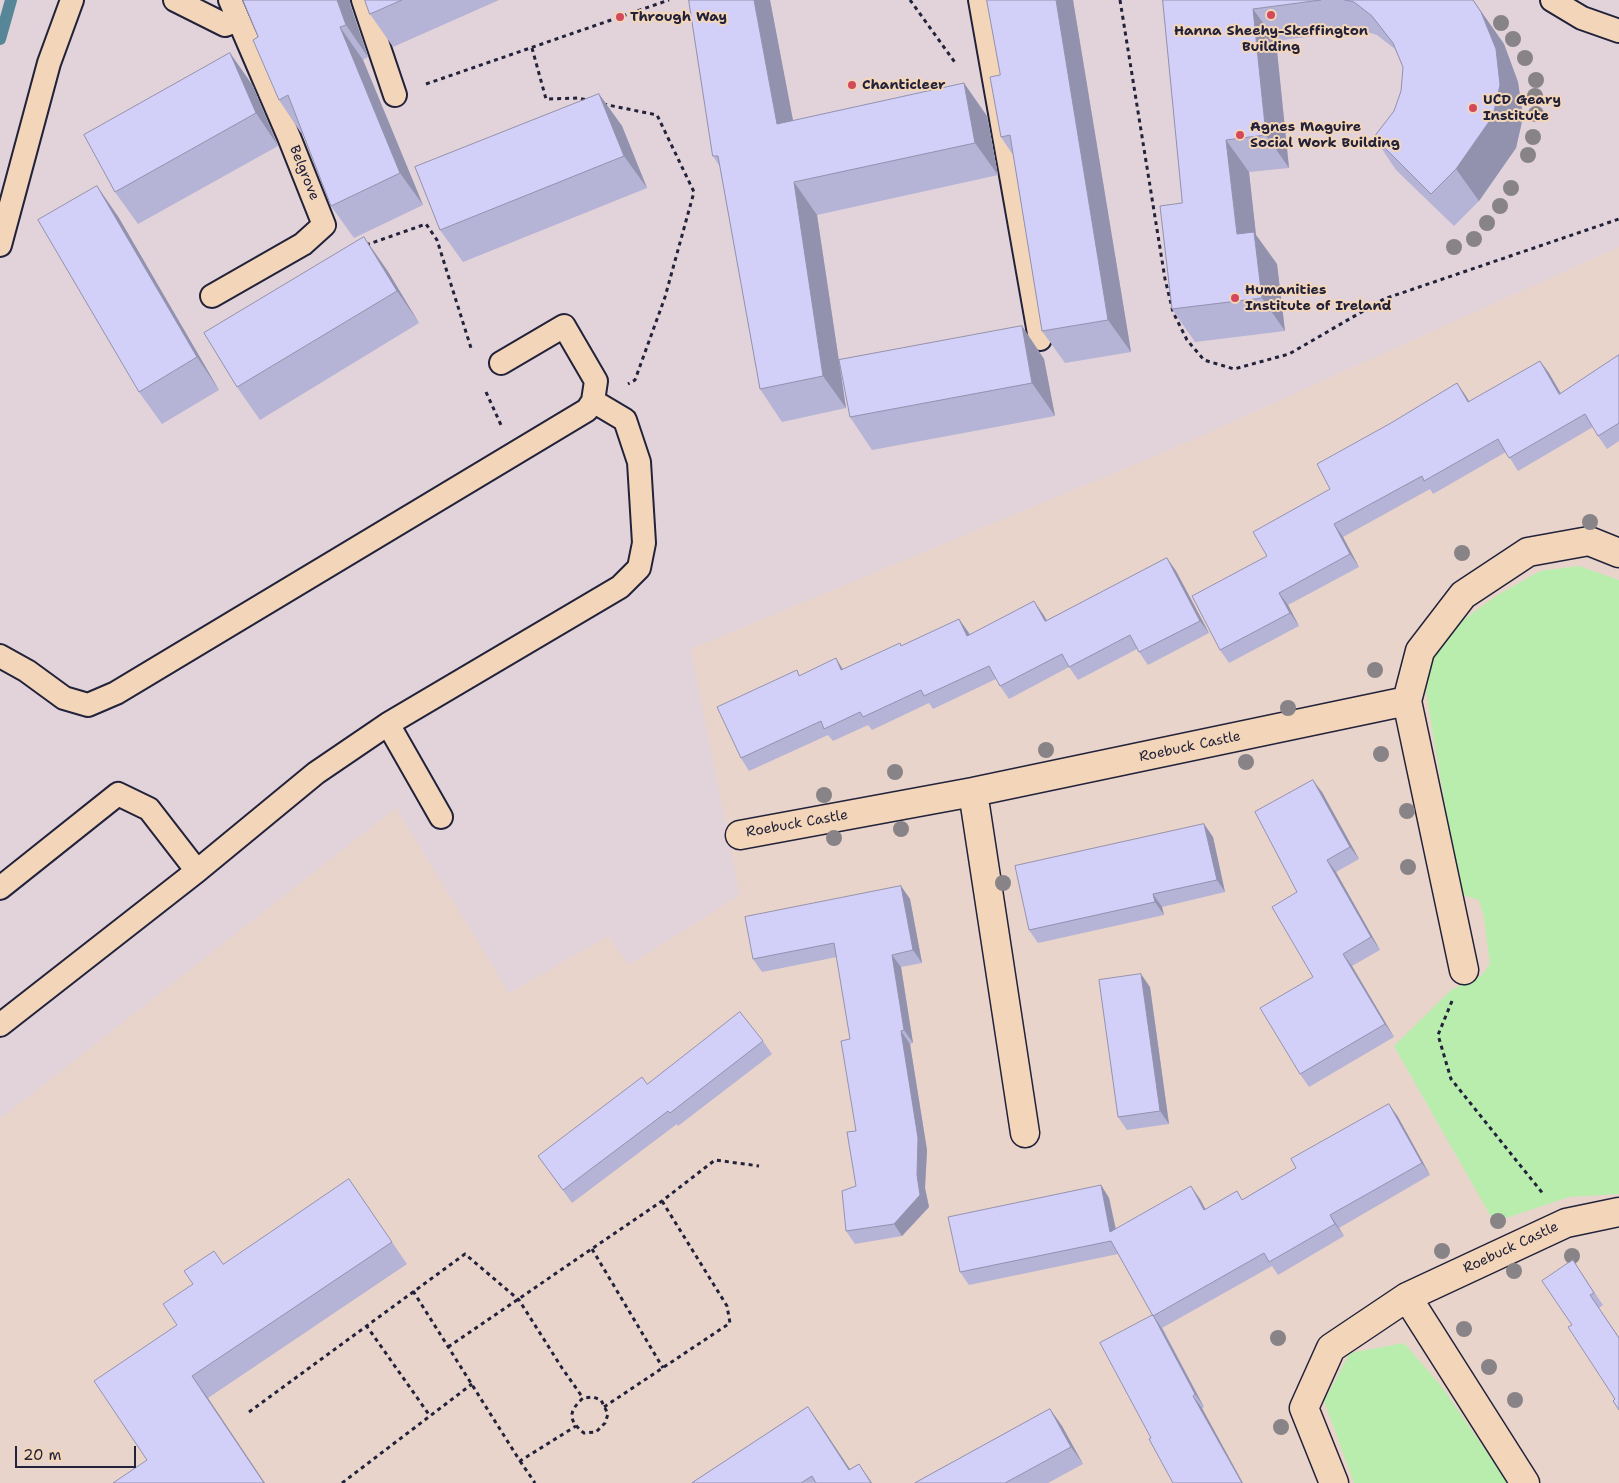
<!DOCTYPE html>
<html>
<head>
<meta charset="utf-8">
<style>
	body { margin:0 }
	#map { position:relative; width:1619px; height:1483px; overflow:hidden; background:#e9d4cc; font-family:"Shantell Sans",sans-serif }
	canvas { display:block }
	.scale { position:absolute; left:15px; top:1446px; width:121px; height:22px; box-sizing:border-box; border:2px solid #22223b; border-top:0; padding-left:6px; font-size:15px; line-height:18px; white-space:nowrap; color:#22223b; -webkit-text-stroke:4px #f3d6b9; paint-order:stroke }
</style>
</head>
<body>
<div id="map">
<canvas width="1619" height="1483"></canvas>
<div class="scale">20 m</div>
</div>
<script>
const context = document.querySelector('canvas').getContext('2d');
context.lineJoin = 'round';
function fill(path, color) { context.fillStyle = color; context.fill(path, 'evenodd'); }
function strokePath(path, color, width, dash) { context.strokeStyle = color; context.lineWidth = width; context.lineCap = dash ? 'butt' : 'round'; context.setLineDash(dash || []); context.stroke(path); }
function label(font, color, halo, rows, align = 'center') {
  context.font = font + ' "Shantell Sans",sans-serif'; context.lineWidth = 4; context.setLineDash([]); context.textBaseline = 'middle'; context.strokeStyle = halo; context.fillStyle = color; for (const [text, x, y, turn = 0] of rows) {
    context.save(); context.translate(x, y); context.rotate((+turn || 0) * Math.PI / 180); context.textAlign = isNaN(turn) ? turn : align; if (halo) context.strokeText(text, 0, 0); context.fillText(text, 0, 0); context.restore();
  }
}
fill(new Path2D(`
	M 0,0 L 1619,0 L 1619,247 L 1172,449 L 691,649 L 740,895 L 629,965 L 608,936 L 509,993 L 396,808 L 0,1119 Z`), '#e2d3da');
fill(new Path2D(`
	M 1579,566 L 1619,580 L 1619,1194 L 1569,1197 L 1494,1222 L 1394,1046 L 1451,990 L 1482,975 L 1490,964 L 1484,917 L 1479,900 L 1460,894 L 1426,692 L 1431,664 L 1452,628 L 1496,596 L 1540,571 Z
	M 1404,1343 L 1442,1387 L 1508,1483 L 1354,1483 L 1324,1401 L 1350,1353 Z`), '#b9edae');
strokePath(new Path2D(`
	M 0,39 L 11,0`), '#578699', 12);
const service = new Path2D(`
	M 175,0 L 225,25 L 238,20
	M 363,0 L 395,95
	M 980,0 L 1040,339
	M 1552,0 L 1582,18 L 1619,31
	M 0,245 L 49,63 L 72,0
	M 212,296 L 303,244 L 324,225 L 289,137 L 230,0
	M 0,656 L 27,671 L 64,698 L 88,705 L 116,693 L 587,410 L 593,401 L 596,381 L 564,326 L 501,363
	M 388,724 L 441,817
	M 197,871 L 316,773 L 388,724 L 620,587 L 639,568 L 644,543 L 639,462 L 625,420 L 593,401
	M 0,888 L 118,794 L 149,809 L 197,871 L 0,1025`);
const minor = new Path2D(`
	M 973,792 L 1025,1133
	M 740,835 L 973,792 L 1407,701
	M 1464,970 L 1407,701 L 1420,651 L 1463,595 L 1528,552 L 1589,541 L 1619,553
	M 1334,1483 L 1304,1408 L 1331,1348 L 1407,1297
	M 1525,1483 L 1407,1297 L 1566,1223 L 1619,1212`);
strokePath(service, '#22223b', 26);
strokePath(minor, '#22223b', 31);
strokePath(new Path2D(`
	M 910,0 L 956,64
	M 1120,0 L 1165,279 L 1173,312 L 1187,340 L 1204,360 L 1234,369 L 1289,354 L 1384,299 L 1619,219
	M 532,48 L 546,99 L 578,98 L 587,100
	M 426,84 L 669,0
	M 603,104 L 657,115 L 694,192 L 665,297 L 635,380 L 628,384
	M 366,245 L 426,224 L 437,240 L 471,348
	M 486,392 L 501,425
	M 1452,1001 L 1438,1035 L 1451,1079 L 1544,1195
	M 592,1249 L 663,1368
	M 413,1291 L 520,1461 L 576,1426
	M 366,1325 L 430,1416
	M 448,1347 L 662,1201 L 715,1160 L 759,1166
	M 604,1407 L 730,1323 L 727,1306 L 662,1201
	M 249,1412 L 465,1254 L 519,1300 L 562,1368 L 583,1398 C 568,1412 568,1420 584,1433 L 596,1432 L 605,1423 L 608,1414 L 601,1400 L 593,1397 L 583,1398
	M 520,1461 L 535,1483
	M 342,1483 L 472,1384`), '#22223b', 3, [4, 4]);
strokePath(service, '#f3d6b9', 22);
strokePath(minor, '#f3d6b9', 28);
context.fillStyle = '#888386';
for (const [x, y] of [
	[1501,23],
	[1513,39],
	[1525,58],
	[1536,80],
	[1535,96],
	[1536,114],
	[1533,137],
	[1528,155],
	[1511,188],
	[1500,206],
	[1487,223],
	[1474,239],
	[1454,247],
	[1590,522],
	[1462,553],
	[1375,670],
	[1288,708],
	[1046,750],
	[1381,754],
	[1246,762],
	[895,772],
	[824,795],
	[1407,811],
	[901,829],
	[834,838],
	[1408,867],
	[1003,883],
	[1498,1221],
	[1442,1251],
	[1572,1256],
	[1514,1271],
	[1464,1329],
	[1278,1338],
	[1489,1367],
	[1515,1400],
	[1281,1427]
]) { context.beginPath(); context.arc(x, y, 8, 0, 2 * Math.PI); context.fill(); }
fill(new Path2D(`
	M 365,0 L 499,0 L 393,47 L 370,14 Z
	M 689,0 L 770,0 L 793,121 L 987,116 L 998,175 L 817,215 L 846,408 L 782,422 L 760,389 L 720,167 L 713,156 Z
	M 987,0 L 1073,0 L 1131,352 L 1065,363 L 1042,331 L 1013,155 L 1001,137 L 1000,75 Z
	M 1163,0 L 1473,0 L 1504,44 L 1518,82 L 1523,117 L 1516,148 L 1479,201 L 1454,226 L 1396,170 L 1374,137 L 1394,111 L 1401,91 L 1403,67 L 1395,49 L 1377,35 L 1360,30 L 1276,41 L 1289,168 L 1249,172 L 1256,235 L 1277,264 L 1285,331 L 1195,342 L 1172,309 L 1182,203 Z
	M 350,4 L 368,57 L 363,60 L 423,205 L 354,238 L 331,206 L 303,132 L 301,133 L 279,100 Z
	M 230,53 L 253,86 L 278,146 L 138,224 L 115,192 Z
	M 599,94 L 622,126 L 647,188 L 463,262 L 440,230 Z
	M 97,186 L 119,218 L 219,390 L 162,424 L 139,392 Z
	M 387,270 L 419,323 L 260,420 L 237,387 Z
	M 1022,326 L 1044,359 L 1055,416 L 872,450 L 850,417 Z
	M 1619,355 L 1619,441 L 1607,449 L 1598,436 L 1593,427 L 1518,471 L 1506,452 L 1433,494 L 1430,489 L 1343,537 L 1359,567 L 1288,605 L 1299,626 L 1229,663 L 1220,650 L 1267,556 L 1330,489 L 1391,423 L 1457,383 L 1469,402 L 1540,361 L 1549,373 L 1561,393 Z
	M 1167,558 L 1176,571 L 1209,633 L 1148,665 L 1137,649 L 1078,680 L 1069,667 L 1009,699 L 1000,686 L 996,679 L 933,709 L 929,703 L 872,730 L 868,725 L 833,741 L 828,735 L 749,771 L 741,758 L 801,675 L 843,669 L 902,646 L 959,619 L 970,634 L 1043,614 L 1047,620 Z
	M 1322,792 L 1359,859 L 1336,872 L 1380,950 L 1352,966 L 1394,1037 L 1309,1087 L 1300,1074 L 1313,977 L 1297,892 Z
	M 1204,824 L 1213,837 L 1225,892 L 1162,907 L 1164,915 L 1038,943 L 1029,930 Z
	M 901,886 L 910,899 L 922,963 L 901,967 L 913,1043 L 910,1044 L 927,1150 L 925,1188 L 929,1207 L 902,1236 L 855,1244 L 846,1231 L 856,1186 L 856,1131 L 850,1039 L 837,957 L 762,972 L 753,959 Z
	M 1150,987 L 1169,1124 L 1127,1130 L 1118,1117 Z
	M 763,1041 L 772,1054 L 678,1126 L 677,1124 L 572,1203 L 538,1156 L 647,1084 Z
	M 1389,1104 L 1398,1117 L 1430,1175 L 1339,1228 L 1344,1236 L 1278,1275 L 1272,1266 L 1162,1328 L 1162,1327 L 1204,1407 L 1151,1438 L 1153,1315 L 1118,1254 L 969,1285 L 960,1272 L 1101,1185 L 1109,1198 L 1116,1229 L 1200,1199 L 1205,1209 L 1243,1199 L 1296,1168 Z
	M 349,1179 L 407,1264 L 208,1398 L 147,1460 L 177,1325 Z
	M 1573,1260 L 1603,1305 L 1599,1308 L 1619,1337 L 1619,1410 L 1615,1399 L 1572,1325 Z
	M 808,1407 L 850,1469 L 859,1464 L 872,1483 L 692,1483 Z
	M 1050,1409 L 1062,1426 L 1083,1464 L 1048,1483 L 915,1483 Z`), '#b5b3d6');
fill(new Path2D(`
	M 337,0 L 350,0 L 350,4 L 368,57 L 346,25 Z
	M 754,0 L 770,0 L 800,157 L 777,124 Z
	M 1056,0 L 1073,0 L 1131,352 L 1108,320 Z
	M 1473,0 L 1504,44 L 1518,82 L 1523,117 L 1516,148 L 1479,201 L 1456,169 Z
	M 1253,9 L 1276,41 L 1289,168 L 1266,135 Z
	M 340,27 L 363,60 L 423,205 L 400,173 Z
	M 230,53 L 253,86 L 278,146 L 256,113 Z
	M 964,83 L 987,116 L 998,175 L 975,143 Z
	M 599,94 L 622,126 L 647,188 L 624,156 Z
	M 1226,140 L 1249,172 L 1256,235 L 1277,264 L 1285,331 L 1262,298 L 1237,234 Z
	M 794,182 L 817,215 L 846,408 L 823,376 Z
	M 97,186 L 119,218 L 219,390 L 197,357 Z
	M 364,237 L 387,270 L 419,323 L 397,291 Z
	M 1022,326 L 1044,359 L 1055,416 L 1032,383 Z
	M 1540,361 L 1549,373 L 1568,407 L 1559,394 Z
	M 1457,383 L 1466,396 L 1477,415 L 1468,402 Z
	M 1334,524 L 1343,537 L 1359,567 L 1350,554 Z
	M 1167,558 L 1176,571 L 1209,633 L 1200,621 Z
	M 1279,593 L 1288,605 L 1299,626 L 1290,613 Z
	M 1034,601 L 1043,614 L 1054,634 L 1045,621 Z
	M 959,619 L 968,632 L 976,648 L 967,636 Z
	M 836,658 L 844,671 L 841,670 Z
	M 1313,780 L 1322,792 L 1359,859 L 1350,847 Z
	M 1204,824 L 1213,837 L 1225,892 L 1217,880 Z
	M 1327,860 L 1336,872 L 1380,950 L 1371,937 Z
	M 901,886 L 910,899 L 922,963 L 913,950 Z
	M 1153,894 L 1162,907 L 1164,915 L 1155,902 Z
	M 1343,954 L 1352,966 L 1394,1037 L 1385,1024 Z
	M 892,955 L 901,967 L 913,1043 L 904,1030 Z
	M 1141,974 L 1150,987 L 1169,1124 L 1160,1111 Z
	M 901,1031 L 910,1044 L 927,1150 L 925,1188 L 929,1207 L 902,1236 L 894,1224 L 917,1175 Z
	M 1389,1104 L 1398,1117 L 1430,1175 L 1422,1163 Z
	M 1101,1185 L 1109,1198 L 1119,1245 L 1110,1232 Z
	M 1191,1186 L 1200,1199 L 1213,1223 L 1204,1210 Z
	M 1330,1215 L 1339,1228 L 1344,1236 L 1335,1224 Z
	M 1153,1315 L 1161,1327 L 1204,1407 L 1195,1394 Z
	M 192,1376 L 208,1398 L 265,1483 L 264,1483 Z
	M 1193,1396 L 1202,1408 L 1243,1483 L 1242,1483 Z
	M 808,1407 L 820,1424 L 859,1483 L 849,1470 Z
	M 1050,1409 L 1062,1426 L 1083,1464 L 1071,1447 Z
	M 859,1464 L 872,1483 L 871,1483 Z`), '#9392ae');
const building = new Path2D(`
	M 243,0 L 337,0 L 346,25 L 340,27 L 400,173 L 331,206 L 288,95 L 279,100 L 253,40 L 258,37 Z
	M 365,0 L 402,0 L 370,14 Z
	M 689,0 L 754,0 L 777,124 L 964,83 L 975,143 L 794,182 L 823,376 L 760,389 L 718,156 L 713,156 Z
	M 987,0 L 1056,0 L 1108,320 L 1042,331 L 1010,135 L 1001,137 L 990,77 L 1000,75 Z
	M 1163,0 L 1321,0 L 1253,9 L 1266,135 L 1226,140 L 1237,234 L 1254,232 L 1262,298 L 1172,309 L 1160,206 L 1182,203 Z
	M 1345,0 L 1473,0 L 1481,12 L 1496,49 L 1500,85 L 1493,116 L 1456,169 L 1431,194 L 1374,137 L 1394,111 L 1401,91 L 1403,67 L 1393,43 L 1372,16 L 1354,2 Z
	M 230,53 L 256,113 L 115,192 L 84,135 Z
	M 599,94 L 624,156 L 440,230 L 415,167 Z
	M 97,186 L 197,357 L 139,392 L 38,220 Z
	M 364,237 L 397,291 L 237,387 L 204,333 Z
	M 1022,326 L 1032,383 L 850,417 L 839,360 Z
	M 1619,355 L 1619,423 L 1598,436 L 1585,414 L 1509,458 L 1498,439 L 1424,481 L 1422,476 L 1334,524 L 1350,554 L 1279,593 L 1290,613 L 1220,650 L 1192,596 L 1267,556 L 1253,532 L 1330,489 L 1317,464 L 1391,423 L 1457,383 L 1468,402 L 1540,361 L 1559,394 Z
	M 1167,558 L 1200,621 L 1139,652 L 1130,635 L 1069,667 L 1062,654 L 1000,686 L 989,666 L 924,696 L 921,690 L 863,717 L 860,712 L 824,729 L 821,721 L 741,758 L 717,707 L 797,670 L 799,676 L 836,658 L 841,670 L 900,643 L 901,646 L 959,619 L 967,636 L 1034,601 L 1045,621 Z
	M 1313,780 L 1350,847 L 1327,860 L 1371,937 L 1343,954 L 1385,1024 L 1300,1074 L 1260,1008 L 1313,977 L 1272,907 L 1297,892 L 1255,812 Z
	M 1204,824 L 1217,880 L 1153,894 L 1155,902 L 1029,930 L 1015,866 Z
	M 901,886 L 913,950 L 892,955 L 904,1030 L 901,1031 L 918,1138 L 917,1175 L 920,1195 L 894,1224 L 846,1231 L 842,1191 L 856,1186 L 847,1132 L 856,1131 L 841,1041 L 850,1039 L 834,943 L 753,959 L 745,917 Z
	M 1141,974 L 1160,1111 L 1118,1117 L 1099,980 Z
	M 740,1012 L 763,1041 L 670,1113 L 668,1111 L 563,1190 L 538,1156 L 642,1077 L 647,1084 Z
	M 1389,1104 L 1422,1163 L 1330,1215 L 1335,1224 L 1269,1262 L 1264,1253 L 1153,1316 L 1111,1241 L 960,1272 L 948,1217 L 1101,1185 L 1110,1232 L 1191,1186 L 1204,1210 L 1237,1191 L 1242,1200 L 1296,1168 L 1291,1159 Z
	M 349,1179 L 392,1242 L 192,1376 L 264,1483 L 113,1483 L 147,1460 L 94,1381 L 177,1325 L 163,1304 L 193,1284 L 184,1271 L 214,1251 L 223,1264 Z
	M 1573,1260 L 1594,1293 L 1590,1295 L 1619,1338 L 1619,1410 L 1613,1401 L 1615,1399 L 1568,1327 L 1572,1325 L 1542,1281 Z
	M 1153,1315 L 1195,1394 L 1193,1396 L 1242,1483 L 1173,1483 L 1149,1439 L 1151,1438 L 1100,1343 Z
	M 808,1407 L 849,1470 L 859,1464 L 871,1483 L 816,1483 L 812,1476 L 801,1483 L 692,1483 Z
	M 1050,1409 L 1071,1447 L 1005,1483 L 915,1483 Z`);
fill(building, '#d2d0f9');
strokePath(building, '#9392ae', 1);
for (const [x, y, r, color] of [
	[1271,15,5,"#d1495b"],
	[620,17,5,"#d1495b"],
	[852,85,5,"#d1495b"],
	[1473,108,5,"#d1495b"],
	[1240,135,5,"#d1495b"],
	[1235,298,5,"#d1495b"]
]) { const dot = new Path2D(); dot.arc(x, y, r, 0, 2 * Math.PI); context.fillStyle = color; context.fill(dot); strokePath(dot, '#f3d6b9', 2); }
label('bold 14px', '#22223b', '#f3d6b9', [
	["Through Way",630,17],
	["Hanna Sheehy-Skeffington",1271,31,"center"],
	["Building",1271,47,"center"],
	["Chanticleer",862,85],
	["UCD Geary",1483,100],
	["Institute",1483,116],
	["Agnes Maguire",1250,127],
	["Social Work Building",1250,143],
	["Humanities",1245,290],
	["Institute of Ireland",1245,306]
], 'left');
label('14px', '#22223b', '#f3d6b9', [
	["Belgrove",304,173,68],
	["Roebuck Castle",1190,747,-12],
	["Roebuck Castle",797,824,-10],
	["Roebuck Castle",1511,1248,-25]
]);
</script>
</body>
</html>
